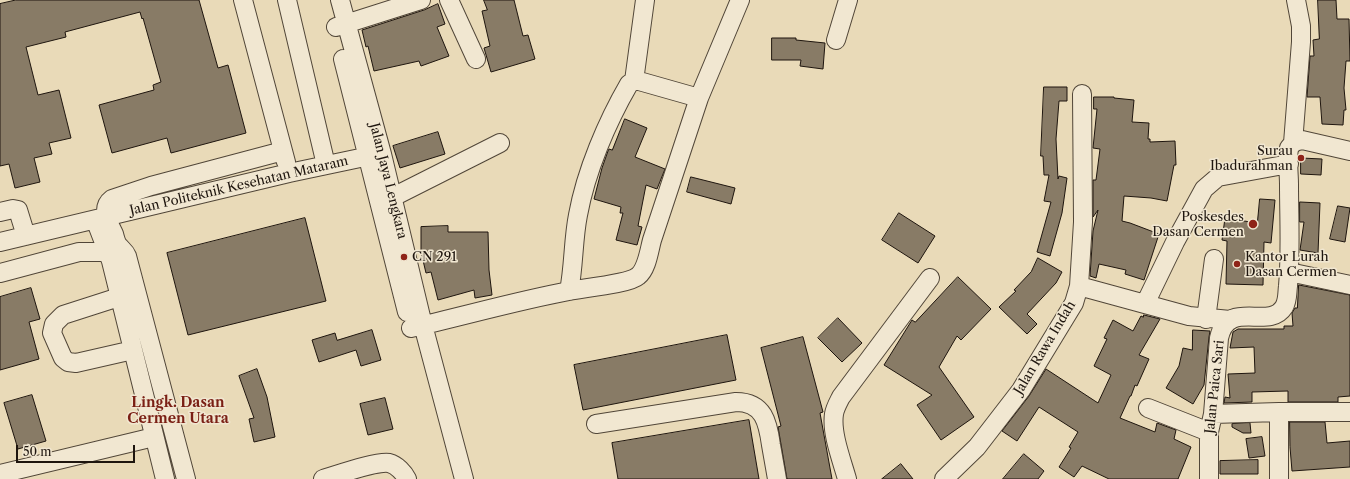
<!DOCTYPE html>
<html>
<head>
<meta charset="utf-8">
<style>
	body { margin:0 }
	#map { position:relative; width:1350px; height:479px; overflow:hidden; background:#e9dab8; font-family:"Libre Caslon Text",serif }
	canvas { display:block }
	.scale { position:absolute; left:16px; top:445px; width:119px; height:18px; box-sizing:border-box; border:2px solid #1e150e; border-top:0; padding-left:5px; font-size:12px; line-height:14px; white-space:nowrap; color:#1e150e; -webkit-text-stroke:3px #f1e7d1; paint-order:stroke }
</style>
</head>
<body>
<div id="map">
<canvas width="1350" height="479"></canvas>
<div class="scale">50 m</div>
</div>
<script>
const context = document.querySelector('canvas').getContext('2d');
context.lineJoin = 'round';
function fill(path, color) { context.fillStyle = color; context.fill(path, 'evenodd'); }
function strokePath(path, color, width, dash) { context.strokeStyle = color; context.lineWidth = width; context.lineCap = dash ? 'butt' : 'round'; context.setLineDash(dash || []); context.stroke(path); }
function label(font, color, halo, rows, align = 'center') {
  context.font = font + ' "Libre Caslon Text",serif'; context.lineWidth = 3; context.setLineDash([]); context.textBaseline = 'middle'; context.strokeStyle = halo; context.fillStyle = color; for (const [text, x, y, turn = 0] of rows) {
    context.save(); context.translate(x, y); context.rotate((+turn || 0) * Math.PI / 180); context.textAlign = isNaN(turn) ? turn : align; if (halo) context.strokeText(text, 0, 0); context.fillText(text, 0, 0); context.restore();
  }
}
const building = new Path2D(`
	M 16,0 L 199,0 L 218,68 L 228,65 L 246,133 L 171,153 L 167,138 L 112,153 L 99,105 L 154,90 L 153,85 L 161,82 L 143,18 L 142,19 L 140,12 L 65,32 L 66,37 L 26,47 L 38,95 L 59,90 L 71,138 L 49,143 L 52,154 L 34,158 L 40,182 L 15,188 L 9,164 L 0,166 L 0,4 Z
	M 484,0 L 514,0 L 523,36 L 528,35 L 535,59 L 491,72 L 484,48 L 490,46 L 482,11 L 487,10 Z
	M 1318,0 L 1336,0 L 1337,19 L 1349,19 L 1350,61 L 1346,61 L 1344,88 L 1346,110 L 1344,110 L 1343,125 L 1322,124 L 1320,97 L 1307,97 L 1310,56 L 1314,56 L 1313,40 L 1319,39 Z
	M 438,4 L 445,24 L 437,27 L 449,56 L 421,66 L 419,61 L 374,71 L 368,46 L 366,47 L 362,30 L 424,10 Z
	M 772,38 L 796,38 L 796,40 L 825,43 L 823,69 L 800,66 L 801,60 L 772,60 Z
	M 1044,87 L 1067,87 L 1067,101 L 1059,101 L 1056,139 L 1058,179 L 1059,176 L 1067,178 L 1062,213 L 1050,256 L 1037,252 L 1051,202 L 1044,201 L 1049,175 L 1044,175 L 1043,156 L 1041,156 Z
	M 1094,97 L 1114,97 L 1114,98 L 1134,100 L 1132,122 L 1149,123 L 1148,139 L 1150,139 L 1150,142 L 1175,141 L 1176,165 L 1174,165 L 1167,201 L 1151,198 L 1124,196 L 1122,221 L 1130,223 L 1159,234 L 1144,280 L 1125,274 L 1126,270 L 1099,264 L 1096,278 L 1090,276 L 1093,231 L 1098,210 L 1093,217 L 1093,180 L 1096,180 L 1100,149 L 1093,148 L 1097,109 L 1094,109 Z
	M 625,119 L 647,128 L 635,157 L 665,169 L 657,189 L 646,185 L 638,226 L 642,227 L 637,245 L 616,240 L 623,213 L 620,213 L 621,207 L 594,199 L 602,168 L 608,151 L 609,149 L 612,150 Z
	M 438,132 L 445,154 L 400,168 L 393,146 Z
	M 1301,158 L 1322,159 L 1321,175 L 1301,174 Z
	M 691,177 L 735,188 L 731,204 L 687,192 Z
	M 1260,199 L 1275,200 L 1271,243 L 1264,242 L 1263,285 L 1226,284 L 1227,241 L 1222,240 L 1225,218 L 1257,223 Z
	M 1300,202 L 1320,203 L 1318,253 L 1300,250 L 1304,222 L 1300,222 Z
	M 1338,206 L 1350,208 L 1345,242 L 1330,239 Z
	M 899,213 L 935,236 L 918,263 L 882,240 Z
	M 305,218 L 326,301 L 188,335 L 167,253 Z
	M 448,226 L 448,232 L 488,232 L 489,270 L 492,295 L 475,298 L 474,290 L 438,300 L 431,272 L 426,273 L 421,252 L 421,227 Z
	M 1038,258 L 1062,272 L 1056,283 L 1027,314 L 1037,324 L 1027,334 L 999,307 L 1016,291 L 1014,290 L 1031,272 Z
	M 958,277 L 991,309 L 961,340 L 957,336 L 939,367 L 974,417 L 941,440 L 917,405 L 932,395 L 884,365 L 912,320 L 915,322 Z
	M 1299,285 L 1350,295 L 1350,396 L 1338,397 L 1338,402 L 1288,402 L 1288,391 L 1252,392 L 1252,402 L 1224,403 L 1225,397 L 1230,398 L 1228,374 L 1255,373 L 1254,347 L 1230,348 L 1233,332 L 1238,329 L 1284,329 L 1284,326 L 1293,326 L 1292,313 L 1295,308 L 1297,308 Z
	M 31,288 L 40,319 L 29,322 L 39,359 L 0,370 L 0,297 Z
	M 1144,315 L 1160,319 L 1139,355 L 1149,359 L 1137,386 L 1135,385 L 1131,396 L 1130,396 L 1120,418 L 1155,432 L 1157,423 L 1176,430 L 1174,439 L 1191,447 L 1178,479 L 1109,479 L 1082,466 L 1074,477 L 1059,467 L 1071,448 L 1069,447 L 1078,432 L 1039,407 L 1017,441 L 1002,431 L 1029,396 L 1046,369 L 1098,403 L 1111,375 L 1094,366 L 1107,339 L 1104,338 L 1113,320 L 1133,331 L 1141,316 L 1143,317 Z
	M 838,318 L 862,343 L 842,362 L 818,338 Z
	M 372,330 L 381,360 L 361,366 L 356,350 L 319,362 L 312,340 L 335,333 L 337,340 Z
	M 1193,330 L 1210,331 L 1209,337 L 1204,385 L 1193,404 L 1166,388 L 1179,366 L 1183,348 L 1192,350 Z
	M 727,335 L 736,380 L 583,410 L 574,365 Z
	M 803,337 L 823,412 L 820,413 L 832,479 L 787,479 L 778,427 L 781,426 L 761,348 Z
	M 257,369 L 267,397 L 275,437 L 254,442 L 249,419 L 254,418 L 239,376 Z
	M 32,395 L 46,441 L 18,449 L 4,403 Z
	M 385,398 L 393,429 L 368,435 L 360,404 Z
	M 749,420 L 759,479 L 618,479 L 612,443 Z
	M 1290,422 L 1325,422 L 1327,443 L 1350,441 L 1350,467 L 1292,471 L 1290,447 Z
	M 1250,423 L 1251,433 L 1243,433 L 1232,427 L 1232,424 Z
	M 1262,437 L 1265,456 L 1249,458 L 1246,439 Z
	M 1024,454 L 1044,471 L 1038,479 L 1003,479 Z
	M 1258,460 L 1258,474 L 1220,474 L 1220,461 Z
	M 901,464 L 913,479 L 882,479 Z`);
fill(building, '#887b66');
strokePath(building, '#1e150e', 1);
const minor = new Path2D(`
	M 243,0 L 286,162
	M 287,0 L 326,165
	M 340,0 L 382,154 L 423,325 L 464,479
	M 449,0 L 476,59
	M 336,27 L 421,0
	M 836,40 L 848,0
	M 343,59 L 407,312
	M 634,81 L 645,0
	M 1293,143 L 1301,42 L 1301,26 L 1296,0
	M 393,197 L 500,143
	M 0,212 L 13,209 L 18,210 L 26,236
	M 98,227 L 111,261 L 165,479
	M 0,242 L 289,173 L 379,154
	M 1289,272 L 1350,285
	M 0,273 L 79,252 L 108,252 L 117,248
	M 1079,286 L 1189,316 L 1230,320
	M 569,291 C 574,266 573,240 578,215 C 586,171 607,122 629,84 L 634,81 L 639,81 L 699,98
	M 119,297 L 63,315 L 54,324 L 52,333 L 63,358 L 68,362 L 76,363 L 133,350
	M 1145,304 L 1175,242 L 1204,189 L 1218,177 L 1289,164
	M 1206,319 L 1214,259
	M 411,328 C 464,316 516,301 569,291 C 583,288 629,284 638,276 C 647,269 649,251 652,240 L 699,98 L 740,0
	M 1148,408 L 1209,432
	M 1279,412 L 1279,479
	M 1213,414 L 1279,412 L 1350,412
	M 596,424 L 736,402 C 764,402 768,423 771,445 C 773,456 775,468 777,479
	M 0,474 L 154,437
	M 186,479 L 127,256 C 125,251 122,250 119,246 C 117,244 115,238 114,234 C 109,224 100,208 112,199 L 151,186 L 283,151
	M 323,479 C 337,475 376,461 389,463 C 397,465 404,473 407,479
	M 847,479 C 842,461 831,433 834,414 C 835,408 838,403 841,397 L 930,278
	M 944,479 L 977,447 L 1021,390 L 1074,303 L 1079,286 L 1083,222 L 1082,94
	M 1209,479 L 1209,432 L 1213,414 L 1219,338 C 1228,298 1269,331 1284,307 C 1288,300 1287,293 1288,286 C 1291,253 1289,218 1289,185 C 1289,173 1287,160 1289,148 L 1294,142 L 1302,140 L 1350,151`);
strokePath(minor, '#514638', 20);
strokePath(minor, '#f1e7d1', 18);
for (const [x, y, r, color] of [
	[1301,158,4,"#8f2418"],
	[1253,224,5,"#8f2418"],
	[404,257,4,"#8f2418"],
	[1237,264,4,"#8f2418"]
]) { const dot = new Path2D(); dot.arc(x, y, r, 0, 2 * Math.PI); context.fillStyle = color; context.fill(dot); strokePath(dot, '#f1e7d1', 1.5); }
label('13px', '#1e150e', '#f1e7d1', [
	["Surau",1293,151],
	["Ibadurahman",1293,166],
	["Poskesdes",1244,217],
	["Dasan Cermen",1244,232],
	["CN 291",412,257,"left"],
	["Kantor Lurah",1245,257,"left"],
	["Dasan Cermen",1245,272,"left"]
], 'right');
label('13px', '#1e150e', '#f1e7d1', [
	["Jalan Jaya Lengkara",388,181,76],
	["Jalan Politeknik Kesehatan Mataram",239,186,-13],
	["Jalan Rawa Indah",1045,348,-59],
	["Jalan Paica Sari",1215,387,-84]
]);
label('bold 14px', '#7a1f14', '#f1e7d1', [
	["Lingk. Dasan",178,403],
	["Cermen Utara",178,419]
]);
</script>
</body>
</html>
